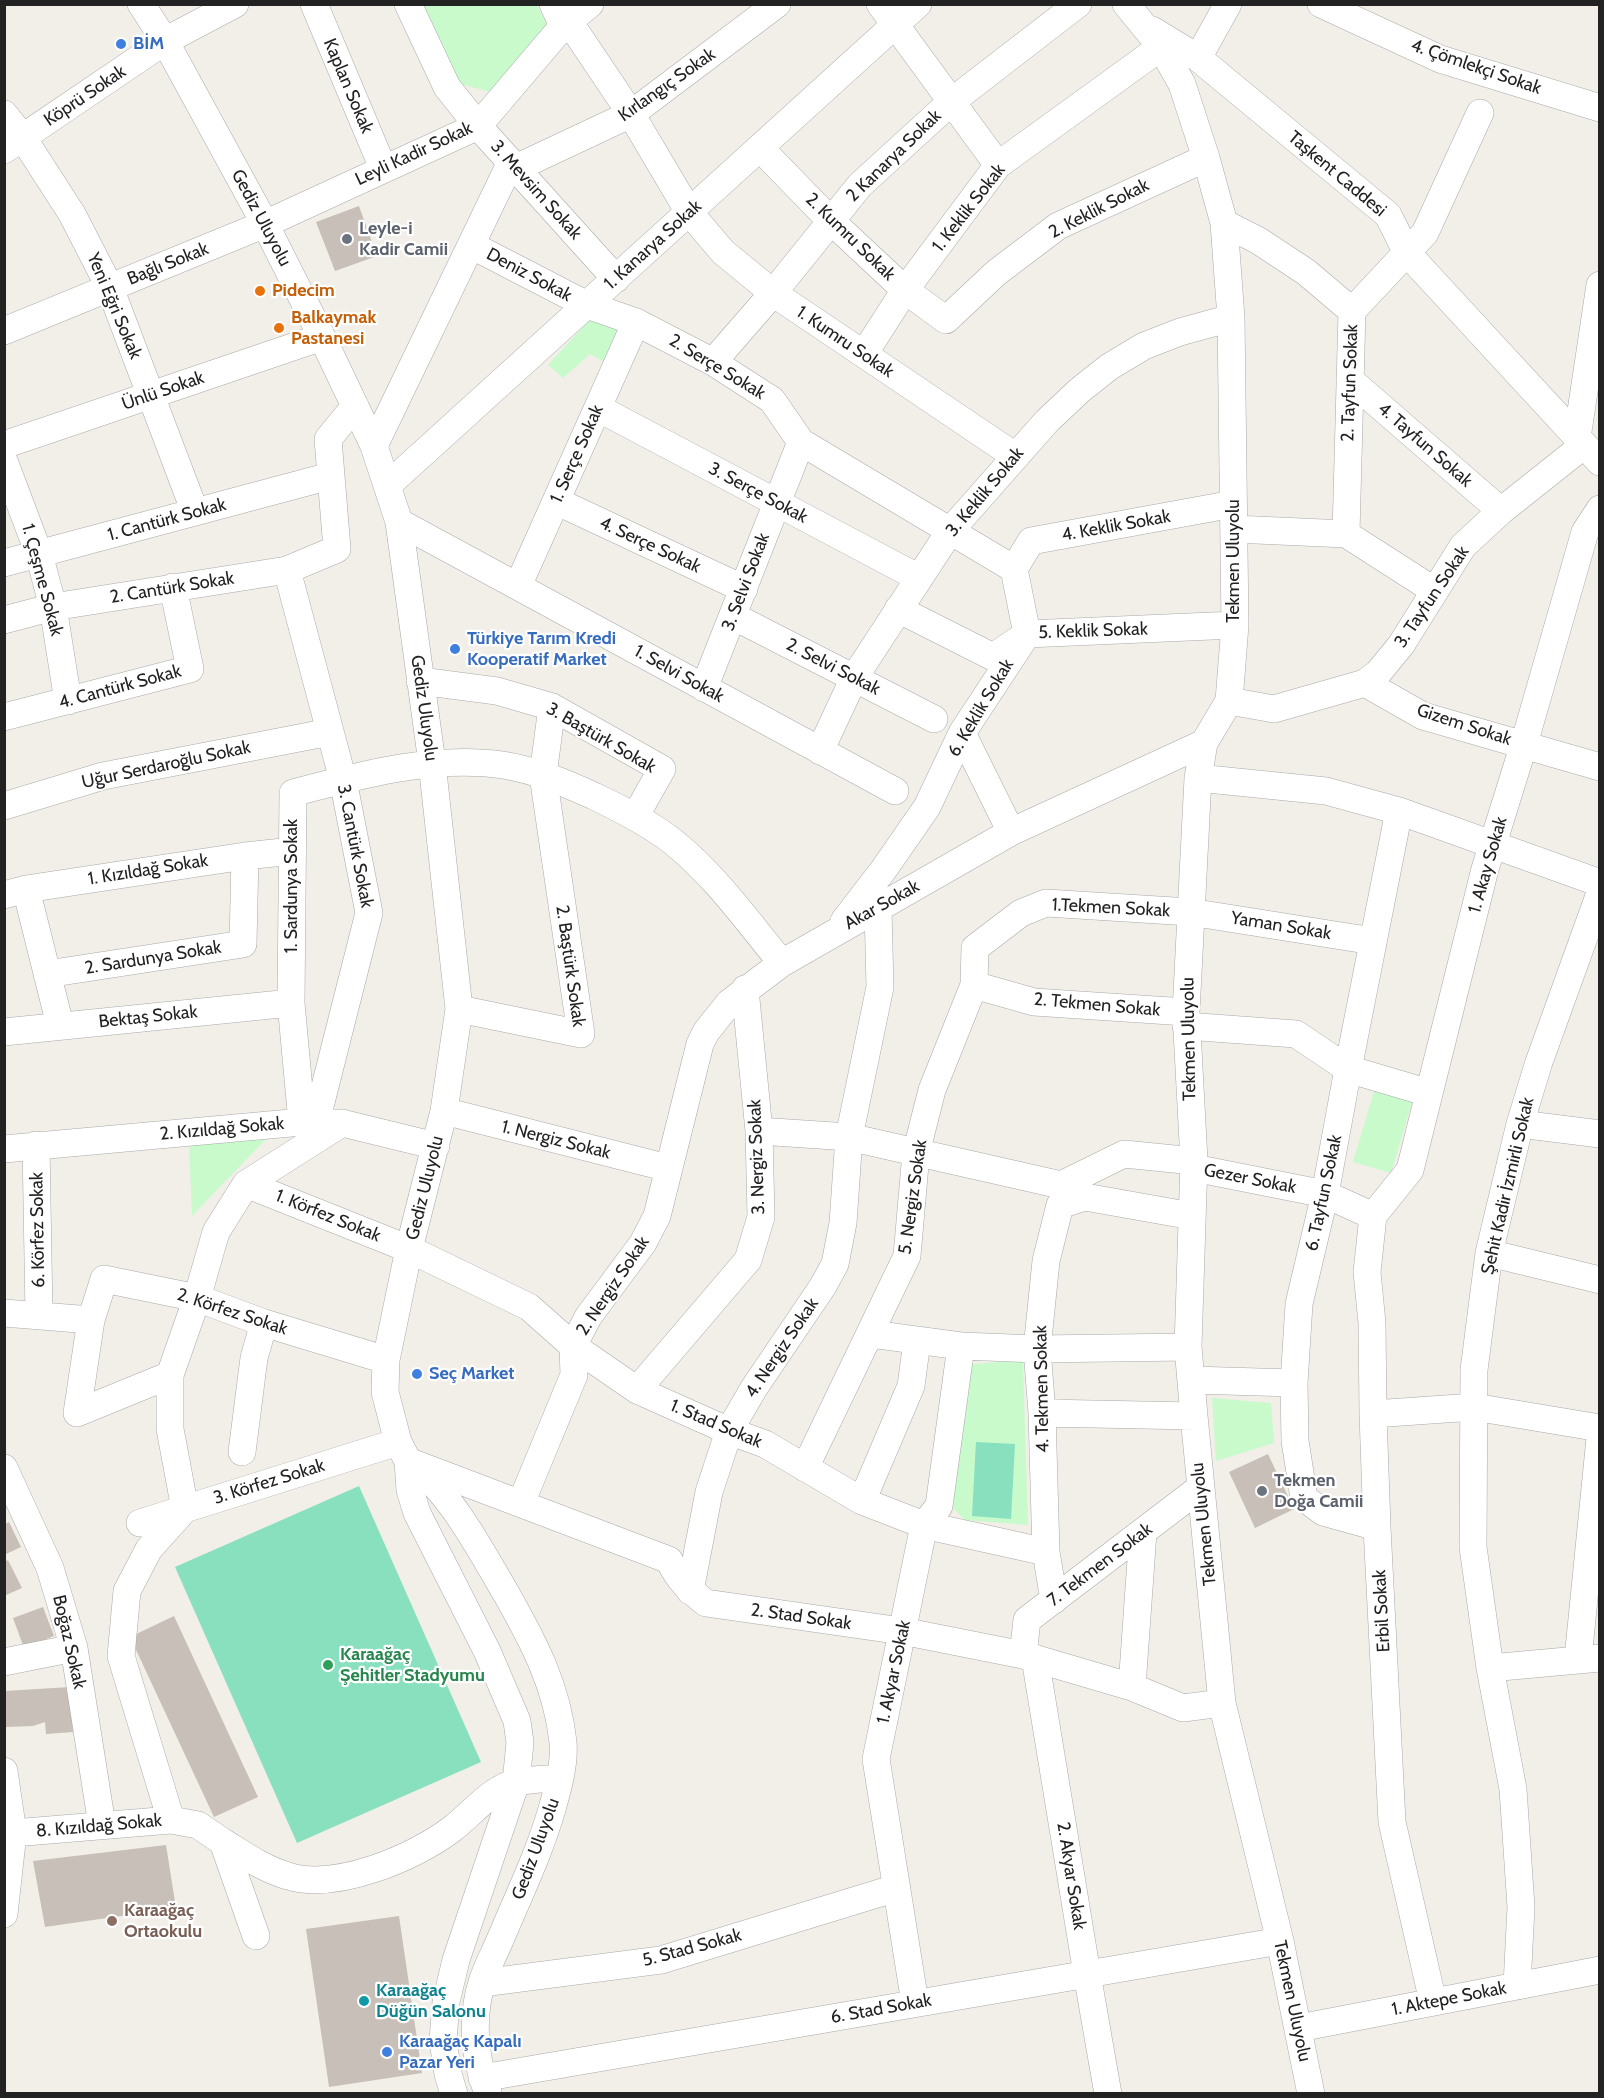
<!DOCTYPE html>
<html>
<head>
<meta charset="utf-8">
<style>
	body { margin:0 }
	#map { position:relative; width:1604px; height:2098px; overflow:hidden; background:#f2efe9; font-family:Cabin,sans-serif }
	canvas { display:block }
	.frame { position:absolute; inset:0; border:6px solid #222; pointer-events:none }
</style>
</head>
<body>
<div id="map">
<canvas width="1604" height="2098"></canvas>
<div class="frame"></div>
</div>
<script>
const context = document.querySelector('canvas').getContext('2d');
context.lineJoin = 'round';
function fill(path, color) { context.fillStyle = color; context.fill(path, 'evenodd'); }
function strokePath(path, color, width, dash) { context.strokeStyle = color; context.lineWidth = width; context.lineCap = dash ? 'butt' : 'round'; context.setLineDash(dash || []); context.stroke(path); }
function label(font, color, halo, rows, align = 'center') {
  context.font = font + ' Cabin,sans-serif'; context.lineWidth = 4.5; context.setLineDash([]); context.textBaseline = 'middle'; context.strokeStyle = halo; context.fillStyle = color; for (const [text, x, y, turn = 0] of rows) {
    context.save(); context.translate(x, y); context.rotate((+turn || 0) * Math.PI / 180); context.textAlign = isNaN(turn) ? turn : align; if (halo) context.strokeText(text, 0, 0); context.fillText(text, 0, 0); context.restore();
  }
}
fill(new Path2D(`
	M 421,5 L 537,5 L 547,25 L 491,92 L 459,84 Z
	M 594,315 L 618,325 L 617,346 L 611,366 L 590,354 L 563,378 L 548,365 Z
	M 1375,1088 L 1413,1099 L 1391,1173 L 1353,1162 Z
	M 269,1136 L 192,1216 L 189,1145 Z
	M 1023,1360 L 1028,1525 L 965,1520 L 952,1507 L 964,1365 Z
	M 1212,1398 L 1271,1403 L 1274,1443 L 1216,1461 Z`), '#c8facc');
fill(new Path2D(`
	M 976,1442 L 1015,1444 L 1011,1519 L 972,1516 Z
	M 359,1486 L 481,1762 L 297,1843 L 175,1567 Z`), '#88e0be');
fill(new Path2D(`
	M 359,206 L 377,256 L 335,271 L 316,222 Z
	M 1268,1454 L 1294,1509 L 1255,1528 L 1229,1472 Z
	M 9,1522 L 21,1547 L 4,1555 L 4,1525 Z
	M 8,1560 L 22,1588 L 4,1596 L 4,1562 Z
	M 43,1607 L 54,1636 L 24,1648 L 13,1618 Z
	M 174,1616 L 258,1797 L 214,1817 L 130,1637 Z
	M 70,1687 L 73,1732 L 46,1734 L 45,1722 L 33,1726 L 6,1727 L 5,1691 Z
	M 166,1845 L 176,1908 L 45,1927 L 33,1861 Z
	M 399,1916 L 422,2073 L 329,2087 L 306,1929 Z`), '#c7bfb8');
const minor = new Path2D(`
	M 141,4 L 165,41 L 265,224 L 322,337 L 374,446 L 399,522 L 432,763 L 459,1009 L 444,1111 L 409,1249 L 386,1360 L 385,1392 L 398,1442 L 408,1461 L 410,1490 L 417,1513 L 487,1651 L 517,1721 L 520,1743 L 516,1782 L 456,1960 L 446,2002 L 443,2041 L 448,2074 L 454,2094
	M 314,4 L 383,168
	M 408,4 L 447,87 L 478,126 L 616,279
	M 553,4 L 563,26 L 576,32 L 631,114 L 689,212 L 723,252 L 773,293 L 1015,456
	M 880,4 L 998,165
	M 1126,4 L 1161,47 L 1182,84 L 1206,158 L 1224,223 L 1231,318 L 1235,625 L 1229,701 L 1204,743 L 1198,778 L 1186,1012 L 1194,1161 L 1188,1347 L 1194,1416 L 1222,1703 L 1280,1941 L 1311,2094
	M 1321,4 L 1440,59 L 1600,108
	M 1152,30 L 1198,58 L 1388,215 L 1407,253 L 1600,462
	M 1198,58 L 1228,4
	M 4,114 L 23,138 L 72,214 L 110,288 L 195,512
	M 760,148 L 830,220 L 905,290 L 946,320 L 996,273 L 1058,226 L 1206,158
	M 4,150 L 165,41 L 235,4
	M 516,168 L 631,114 L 777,4
	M 1224,223 L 1259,241 L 1306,272 L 1352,311
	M 471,245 L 587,305 L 636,322 L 713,362 L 772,400 L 801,442 L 1014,569 L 1027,634 L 962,733 L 927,807 L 884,869 L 844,921
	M 4,331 L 265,224 L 478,126 L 563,26 L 590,4
	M 864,354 L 905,290 L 998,165 L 1161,47
	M 713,362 L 773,293 L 860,185 L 951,102 L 1078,4
	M 1350,380 L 1501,511
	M 598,408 L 919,578
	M 1577,438 L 1600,285
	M 4,445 L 322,337
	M 374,446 L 511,162
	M 4,461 L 39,554 L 53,607 L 68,701
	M 388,485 L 918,4
	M 556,501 L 744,589
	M 399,522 L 895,791
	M 1234,529 L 1346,534 L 1435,591
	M 1346,534 L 1352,311 L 1425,233 L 1480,113
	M 4,563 L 330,476
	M 1014,569 L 1031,541 L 1233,504
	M 287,570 L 343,780 L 369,913 L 316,1122
	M 518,586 L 636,322
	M 898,609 L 993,657 L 1027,634 L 1235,625
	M 733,616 L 934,719
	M 4,620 L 53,607 L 287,570 L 337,549 L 328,439 L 355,406
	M 420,681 L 497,691 L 552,707 L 662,769 L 635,817
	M 1365,683 L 1378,673 L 1401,645 L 1463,546 L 1501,511 L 1584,445
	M 704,688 L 801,442
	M 1229,701 L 1274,709 L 1365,683 L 1423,716 L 1600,767
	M 4,717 L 190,669 L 173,587
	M 962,733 L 1011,832
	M 820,751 L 854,678 L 950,531 L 1047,421 L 1080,390 L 1109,367 L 1144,346 L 1180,332 L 1231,318
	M 1198,778 L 1326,791 L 1399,811 L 1600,883
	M 4,806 L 103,776 L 330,732
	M 26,889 L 60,1025
	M 4,895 L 26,889 L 245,856 L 293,851
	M 47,974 L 243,944 L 245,856
	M 974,985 L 1034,1002 L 1186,1012
	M 459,1009 L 581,1034 L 543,775 L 552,707
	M 1186,1026 L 1296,1034 L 1348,1069 L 1429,1093
	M 4,1032 L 291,1003
	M 444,1111 L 668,1168
	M 302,1122 L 291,1003 L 293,793 C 360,775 433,755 503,765 C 535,770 565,783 594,796 C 621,809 649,823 672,841 C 715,875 747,921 782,963
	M 1520,1124 L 1600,1134
	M 759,1131 L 849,1137 L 1061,1185 L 1124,1154 L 1194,1161
	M 36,1145 L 39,1315
	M 4,1149 L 302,1122 L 342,1123 L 436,1146
	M 1194,1168 L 1325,1194 L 1373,1216
	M 246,1184 L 409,1249 L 529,1307 L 573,1346 L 637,1390 L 729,1431 L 765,1444 L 862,1501 L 924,1525 L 1046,1552
	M 1373,1216 L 1367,1272 L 1372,1323 L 1373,1414 L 1377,1527 L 1392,1822 L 1433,2002
	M 1373,1216 L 1410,1170 L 1485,869 L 1524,744 L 1585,532 L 1600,509
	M 1489,1253 L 1600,1280
	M 4,1313 L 91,1320
	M 871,1334 L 961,1346 L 1037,1349 L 1188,1347
	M 1191,1380 L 1294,1383
	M 637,1390 L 748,1260 L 761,1217 L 759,1131 L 745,989
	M 77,1413 L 91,1320 L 104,1279 L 197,1298 L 264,1323 L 386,1360
	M 77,1413 L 170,1375
	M 1042,1413 L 1194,1416
	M 1373,1414 L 1474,1407 L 1600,1428
	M 242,1452 L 254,1358 L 264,1323
	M 408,1461 L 669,1560 C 678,1579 689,1590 706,1603 L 902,1631 L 1023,1655 L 1132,1687 L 1183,1708 L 1222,1703
	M 4,1468 L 50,1568 L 74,1648 L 102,1825
	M 805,1468 L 907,1256 L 916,1153 L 932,1090 L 974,985 L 975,948 L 1021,913 L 1046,903 L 1190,912 L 1373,941
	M 418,1469 C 453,1497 484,1556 507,1595 C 534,1643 557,1686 563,1742 C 565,1763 558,1788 552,1809 C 539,1854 518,1897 500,1940 C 494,1954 487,1967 482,1982 C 471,2017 474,2059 488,2093
	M 862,1501 L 911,1386 L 917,1341
	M 521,1503 L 574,1375 L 573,1346 L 588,1317 L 643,1243 L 657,1216 L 700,1044 L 706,1032 L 729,1003 L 782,963 L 1011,832 L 1204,743
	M 140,1523 L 398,1442
	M 1377,1527 L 1323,1512 L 1304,1498 L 1295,1441 L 1294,1383 L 1299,1304 L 1325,1194 L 1348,1069 L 1399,811
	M 690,1591 L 709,1492 L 729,1431 L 754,1388 L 823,1286 L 835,1264 L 843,1223 L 849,1137 L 880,987 L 878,908
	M 1054,1600 L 1046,1552 L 1042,1413 L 1037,1349 L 1046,1261 L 1060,1205 L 1085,1197 L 1192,1216
	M 1023,1655 L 1027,1620 L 1200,1488
	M 1035,1658 L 1087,1974 L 1108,2094
	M 1578,1659 L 1600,1438
	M 4,1662 L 74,1648
	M 1490,1668 L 1600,1658
	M 1132,1687 L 1143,1532
	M 4,1771 L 13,1833 L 4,1914
	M 171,1820 L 121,1656 L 127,1591 L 149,1549 L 185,1509 L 170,1429 L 170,1375 L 197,1298 L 216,1232 L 246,1184 L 342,1123
	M 13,1833 L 171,1820 L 198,1825 L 223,1842 L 256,1936
	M 223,1842 C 244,1855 264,1869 288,1876 C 335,1891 414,1858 452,1829 C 472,1814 492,1787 518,1782 C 532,1779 546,1779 560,1778
	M 482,1983 L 661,1960 L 896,1888
	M 1517,1986 L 1521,1907 L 1513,1789 L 1490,1668 L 1473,1547 L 1474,1370 L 1489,1253 L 1520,1124 L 1539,1062 L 1600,893
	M 915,2003 L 876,1759 L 924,1525 L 939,1506 L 961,1346
	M 1299,2028 L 1600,1970
	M 482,2078 L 1280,1941`);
strokePath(minor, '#a9a9a9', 28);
strokePath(minor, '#fff', 27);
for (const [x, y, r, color] of [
	[121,44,6,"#3f7fe0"],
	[347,239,6,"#6b7280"],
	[260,291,6,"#e8710a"],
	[279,328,6,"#e8710a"],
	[455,649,6,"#3f7fe0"],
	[417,1374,6,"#3f7fe0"],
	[1262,1491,6,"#6b7280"],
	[328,1665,6,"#2e9e5b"],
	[112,1921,6,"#8d6e63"],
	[364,2001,6,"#0f9aa8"],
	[387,2052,6,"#3f7fe0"]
]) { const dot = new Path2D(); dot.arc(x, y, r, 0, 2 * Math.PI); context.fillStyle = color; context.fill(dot); strokePath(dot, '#fff', 2); }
label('bold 18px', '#366cbe', '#fff', [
	["BİM",133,44],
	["Türkiye Tarım Kredi",467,639],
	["Kooperatif Market",467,660],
	["Seç Market",429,1374],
	["Karaağaç Kapalı",399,2042],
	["Pazar Yeri",399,2063]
], 'left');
label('18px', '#222', '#fff', [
	["4. Çömlekçi Sokak",1476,67,19],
	["Kırlangıç Sokak",667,85,-35],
	["Kaplan Sokak",348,86,67],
	["Köprü Sokak",85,96,-34],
	["Leyli Kadir Sokak",414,154,-25],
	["2 Kanarya Sokak",894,156,-44],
	["Taşkent Caddesi",1337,174,40],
	["3. Mevsim Sokak",536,190,48],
	["1. Keklik Sokak",969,208,-52],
	["2. Keklik Sokak",1099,209,-27],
	["Gediz Uluyolu",261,218,62],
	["2. Kumru Sokak",850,237,44],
	["1. Kanarya Sokak",653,245,-42],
	["Bağlı Sokak",168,264,-22],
	["Deniz Sokak",529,275,28],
	["Yeni Eğri Sokak",114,306,67],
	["1. Kumru Sokak",845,342,34],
	["2. Serçe Sokak",717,367,31],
	["2. Tayfun Sokak",1350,383,-88],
	["Ünlü Sokak",163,391,-19],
	["4. Tayfun Sokak",1425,445,41],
	["1. Serçe Sokak",577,454,-66],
	["3. Keklik Sokak",985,492,-50],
	["3. Serçe Sokak",758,493,28],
	["1. Cantürk Sokak",167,520,-15],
	["4. Keklik Sokak",1116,526,-10],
	["4. Serçe Sokak",650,545,25],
	["Tekmen Uluyolu",1234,561,-90],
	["1. Çeşme Sokak",42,580,75],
	["3. Selvi Sokak",746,582,-69],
	["2. Cantürk Sokak",172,588,-9],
	["3. Tayfun Sokak",1432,597,-56],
	["5. Keklik Sokak",1093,631,-2],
	["2. Selvi Sokak",833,667,27],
	["1. Selvi Sokak",679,674,29],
	["4. Cantürk Sokak",120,687,-15],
	["Gediz Uluyolu",424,708,82],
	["6. Keklik Sokak",981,708,-59],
	["Gizem Sokak",1464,725,18],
	["3. Baştürk Sokak",601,738,30],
	["Uğur Serdaroğlu Sokak",166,765,-12],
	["3. Cantürk Sokak",355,846,79],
	["1. Akay Sokak",1488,865,-74],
	["1. Kızıldağ Sokak",148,870,-9],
	["1. Sardunya Sokak",292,886,-90],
	["Akar Sokak",882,905,-29],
	["1.Tekmen Sokak",1111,908,3],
	["Yaman Sokak",1281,926,9],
	["2. Sardunya Sokak",153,958,-9],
	["2. Baştürk Sokak",570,966,82],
	["2. Tekmen Sokak",1097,1005,5],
	["Bektaş Sokak",148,1017,-6],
	["Tekmen Uluyolu",1189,1039,-91],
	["2. Kızıldağ Sokak",222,1129,-5],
	["1. Nergiz Sokak",556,1140,14],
	["3. Nergiz Sokak",757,1157,-92],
	["Gezer Sokak",1250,1179,11],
	["Şehit Kadir İzmirli Sokak",1508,1186,-77],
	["Gediz Uluyolu",425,1188,-76],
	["6. Tayfun Sokak",1324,1193,-78],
	["5. Nergiz Sokak",913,1197,-82],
	["1. Körfez Sokak",328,1216,22],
	["6. Körfez Sokak",38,1230,-91],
	["2. Nergiz Sokak",613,1286,-56],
	["2. Körfez Sokak",232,1312,18],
	["4. Nergiz Sokak",782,1348,-56],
	["4. Tekmen Sokak",1042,1389,-91],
	["1. Stad Sokak",716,1424,23],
	["3. Körfez Sokak",269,1482,-17],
	["Tekmen Uluyolu",1204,1524,-96],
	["7. Tekmen Sokak",1100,1565,-37],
	["Erbil Sokak",1382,1611,-93],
	["2. Stad Sokak",801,1617,8],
	["Boğaz Sokak",69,1642,77],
	["1. Akyar Sokak",894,1672,-78],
	["8. Kızıldağ Sokak",99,1826,-5],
	["Gediz Uluyolu",536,1849,-70],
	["2. Akyar Sokak",1071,1876,81],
	["5. Stad Sokak",692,1948,-15],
	["1. Aktepe Sokak",1449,1999,-11],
	["Tekmen Uluyolu",1292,2001,78],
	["6. Stad Sokak",881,2009,-10]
]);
label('bold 18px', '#5b616d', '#fff', [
	["Leyle-i",359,229],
	["Kadir Camii",359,250],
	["Tekmen",1274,1481],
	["Doğa Camii",1274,1502]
], 'left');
label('bold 18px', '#c56008', '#fff', [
	["Pidecim",272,291],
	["Balkaymak",291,318],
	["Pastanesi",291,339]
], 'left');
label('bold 18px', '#27864d', '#fff', [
	["Karaağaç",340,1655],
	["Şehitler Stadyumu",340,1676]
], 'left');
label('bold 18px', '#785e54', '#fff', [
	["Karaağaç",124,1911],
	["Ortaokulu",124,1932]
], 'left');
label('bold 18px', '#0d838f', '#fff', [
	["Karaağaç",376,1991],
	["Düğün Salonu",376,2012]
], 'left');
</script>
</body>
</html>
